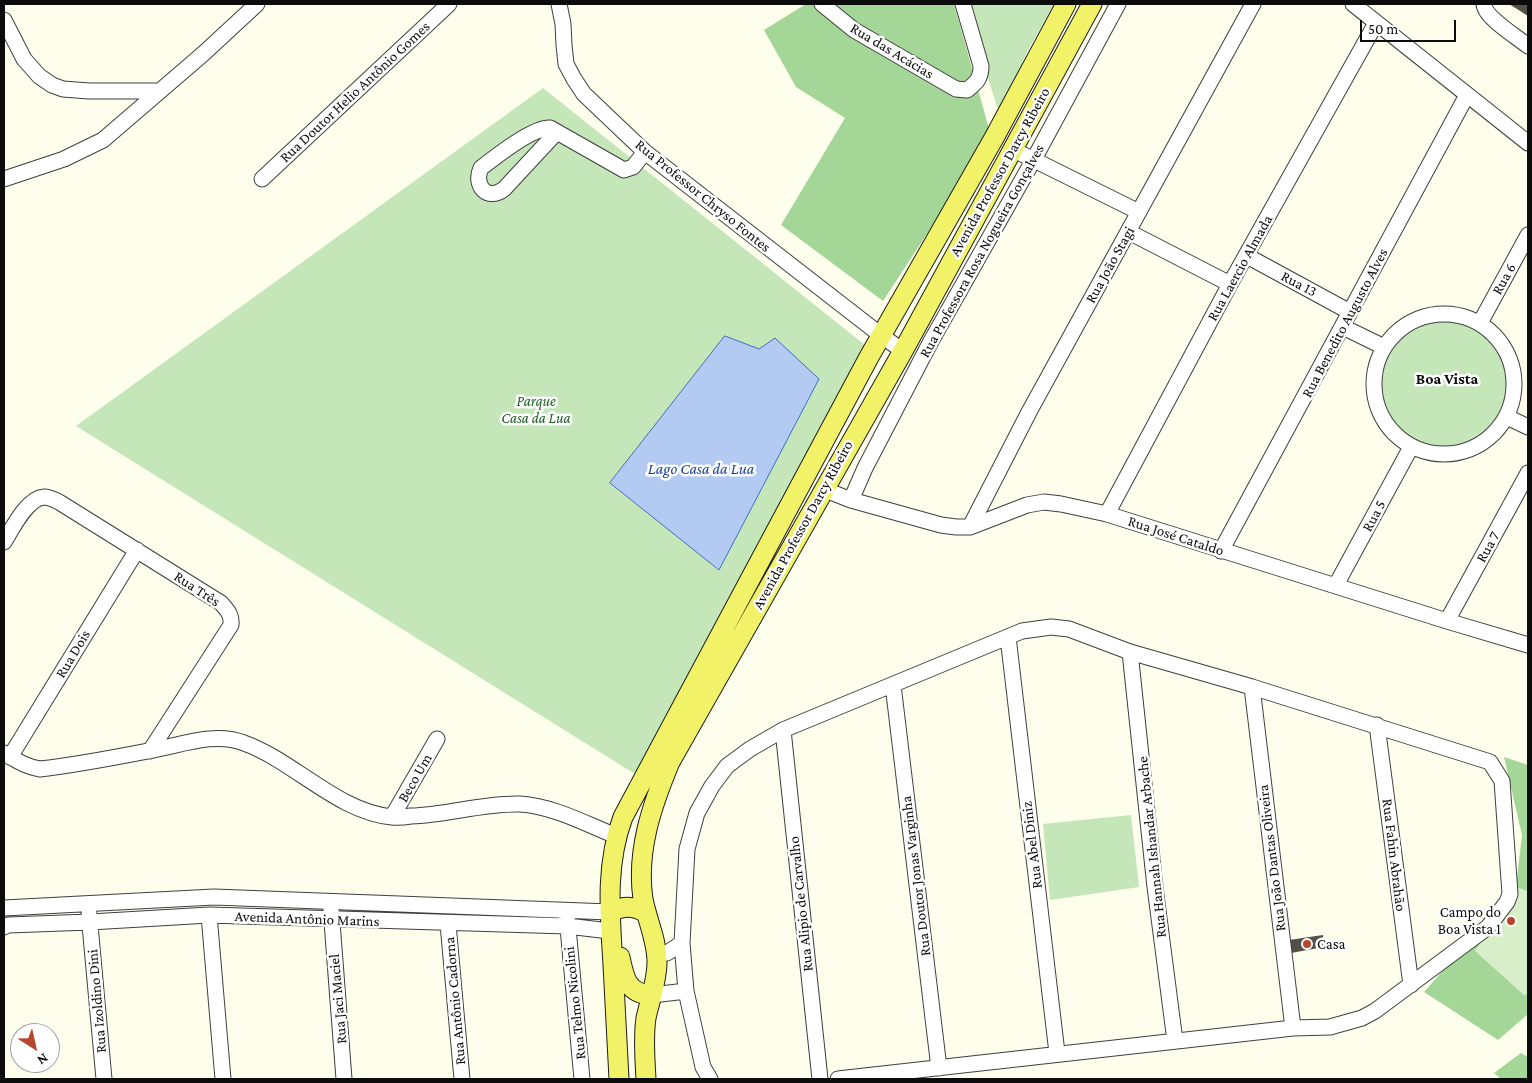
<!DOCTYPE html>
<html>
<head>
<meta charset="utf-8">
<style>
	body { margin:0 }
	#map { position:relative; width:1532px; height:1083px; overflow:hidden; background:#fdfeec; font-family:"Crimson Pro",serif }
	canvas { display:block }
	.frame { position:absolute; inset:0; border:5px solid #0c0c0c; pointer-events:none }
	.north { position:absolute; left:10px; top:1023px; width:50px; height:50px; box-sizing:border-box; background:#fff; border:1px solid #9e9e9e; border-radius:50%; rotate:145deg; font-size:14px; font-weight:700; line-height:20px; text-align:center; color:#0c0c0c }
	.north::after { content:''; display:block; margin:auto; width:18px; height:22px; background:#b5462b; clip-path:polygon(50% 0,100% 100%,50% 72%,0 100%) }
	.scale { position:absolute; left:1360px; top:20px; width:96px; height:22px; box-sizing:border-box; border:2px solid #0c0c0c; border-top:0; padding-left:6px; font-size:15px; line-height:18px; white-space:nowrap; color:#0c0c0c; -webkit-text-stroke:4px #fff; paint-order:stroke }
</style>
</head>
<body>
<div id="map">
<canvas width="1532" height="1083"></canvas>
<div class="frame"></div>
<div class="north">N</div>
<div class="scale">50 m</div>
</div>
<script>
const context = document.querySelector('canvas').getContext('2d');
context.lineJoin = 'round';
function fill(path, color) { context.fillStyle = color; context.fill(path, 'evenodd'); }
function strokePath(path, color, width, dash) { context.strokeStyle = color; context.lineWidth = width; context.lineCap = dash ? 'butt' : 'round'; context.setLineDash(dash || []); context.stroke(path); }
function label(font, color, halo, rows, align = 'center') {
  context.font = font + ' "Crimson Pro",serif'; context.lineWidth = 5; context.setLineDash([]); context.textBaseline = 'middle'; context.strokeStyle = halo; context.fillStyle = color; for (const [text, x, y, turn = 0] of rows) {
    context.save(); context.translate(x, y); context.rotate((+turn || 0) * Math.PI / 180); context.textAlign = isNaN(turn) ? turn : align; if (halo) context.strokeText(text, 0, 0); context.fillText(text, 0, 0); context.restore();
  }
}
fill(new Path2D(`
	M 965,4 L 1054,4 L 1027,52 L 999,113 Z
	M 543,88 L 865,345 L 635,774 L 76,426 Z
	M1380 384a65 65 0 1 1 130 0a65 65 0 1 1-130 0Z
	M 1131,815 L 1139,887 L 1050,900 L 1043,824 Z`), '#c4e6b8');
fill(new Path2D(`
	M 806,4 L 954,4 L 991,136 L 883,301 L 781,225 L 845,118 L 796,87 L 764,30 Z
	M 1504,757 L 1528,765 L 1528,1014 L 1498,1040 L 1424,992 L 1516,887 L 1522,835 Z
	M 1521,1053 L 1528,1057 L 1528,1079 L 1501,1079 L 1494,1073 Z`), '#a4d698');
fill(new Path2D(`
	M 1516,887 L 1528,891 L 1528,992 L 1525,996 L 1475,951 Z`), '#d8eec9');
const water = new Path2D(`
	M 725,336 L 759,349 L 775,338 L 819,379 L 719,570 L 610,483 Z`);
fill(water, '#b3cbf3');
strokePath(water, '#3e6ec6', 1);
fill(new Path2D(`
	M 1509,4 L 1528,4 L 1528,16 Z
	M 1323,935 L 1324,947 L 1291,953 L 1289,940 Z`), '#545049');
const minor = new Path2D(`
	M 559,4 L 563,24 L 564,45 L 566,64 L 574,79 L 584,94 L 645,152 L 882,336 L 903,351
	M 822,4 L 854,30 L 956,89 L 967,90 C 976,83 981,79 981,66 L 963,4
	M 1353,4 L 1528,143
	M 1484,4 C 1484,17 1517,37 1528,46
	M 4,20 L 24,59 L 39,76 L 52,85 L 63,89 L 89,91 L 160,91
	M 556,133 L 504,189 C 487,202 473,185 481,168 C 495,157 533,127 550,128 L 624,170 L 633,167 L 645,152
	M 1012,149 L 1139,212
	M 4,179 L 64,159 L 103,140 L 203,54 L 257,4
	M 262,179 L 449,4
	M 1129,232 L 1230,284
	M 1247,256 L 1350,312
	M1374 384a70 70 0 1 1 140 0a70 70 0 1 1-140 0Z
	M 1480,323 L 1528,235
	M 1343,327 L 1384,347
	M 1507,417 L 1528,427
	M 823,489 L 851,500 L 941,525 L 956,527 L 970,527 L 1027,505 L 1044,502 L 1061,504 L 1107,514 L 1447,621 L 1528,645
	M 851,500 L 865,468 L 930,343 L 1034,159 L 1118,4
	M 1107,514 L 1230,284 L 1376,23
	M 970,527 L 1029,412 L 1253,4
	M 4,542 C 12,529 27,498 44,497 C 49,497 55,500 59,502 L 221,603 C 228,611 232,615 231,625 L 150,751
	M 1221,551 L 1467,95
	M 1336,585 L 1411,447
	M 1447,621 L 1528,473
	M 1008,637 L 1057,1053
	M 1130,652 L 1155,887 L 1175,1041
	M 893,685 L 939,1068
	M 1252,687 L 1293,1028
	M 1377,725 L 1411,985
	M 783,730 L 820,1079
	M 4,753 C 16,760 26,767 40,769 C 76,765 112,758 148,751 C 179,746 214,731 244,743 C 294,761 338,812 392,817 C 398,818 405,817 411,816 C 447,815 483,803 520,804 C 553,806 586,824 616,836
	M 10,757 L 137,550
	M 392,817 L 437,739
	M 4,908 L 214,897 L 610,912
	M 331,909 L 344,1079
	M 89,914 L 104,1079
	M 209,915 L 223,1079
	M 567,917 L 582,1079
	M 448,924 L 462,1079
	M 4,927 L 8,925 L 90,922 L 209,915 L 567,926 L 610,931
	M 656,953 L 667,953 L 682,943
	M 652,995 L 686,991
	M 710,1079 L 703,1067 L 686,991 L 682,943 L 687,849 L 697,813 L 712,786 L 727,766 L 750,749 L 783,730 L 1022,631 L 1051,627 L 1069,629 L 1130,652 L 1252,687 L 1490,762 L 1502,781 L 1510,894 L 1507,902 L 1488,927 L 1375,1011 L 1362,1018 L 1330,1027 L 1293,1028 L 838,1079`);
const major = new Path2D(`
	M 610,912 C 623,906 633,905 646,913
	M 620,957 C 624,977 627,994 652,995
	M 619,1079 C 617,1041 615,1003 613,965 C 610,915 605,865 623,817 L 869,357 L 994,138 L 1066,4
	M 646,1079 C 645,1059 643,1038 646,1018 C 650,1000 657,981 657,962 C 657,940 647,920 643,899 C 636,851 652,805 670,762 L 903,351 L 1092,4`);
strokePath(minor, '#3f3f3f', 17);
strokePath(major, '#1d1d1d', 21);
strokePath(minor, '#fff', 15);
strokePath(major, '#f2f268', 19);
for (const [x, y, r, color] of [
	[1511,921,5,"#b5462b"],
	[1307,944,5,"#b5462b"]
]) { const dot = new Path2D(); dot.arc(x, y, r, 0, 2 * Math.PI); context.fillStyle = color; context.fill(dot); strokePath(dot, '#fff', 2); }
label('15px', '#0c0c0c', '#fff', [
	["Rua das Acácias",892,51,31],
	["Rua Doutor Helio Antônio Gomes",355,92,-43],
	["Avenida Professor Darcy Ribeiro",1000,172,-61],
	["Rua Professor Chryso Fontes",703,196,39],
	["Rua Professora Rosa Nogueira Gonçalves",982,251,-61],
	["Rua João Stagi",1110,265,-61],
	["Rua Laercio Almada",1240,268,-61],
	["Rua 6",1504,279,-61],
	["Rua 13",1299,284,28],
	["Rua Benedito Augusto Alves",1345,323,-62],
	["Rua 5",1374,516,-62],
	["Avenida Professor Darcy Ribeiro",803,525,-61],
	["Rua José Cataldo",1176,536,18],
	["Rua 7",1488,547,-61],
	["Rua Três",197,589,33],
	["Rua Dois",73,654,-59],
	["Beco Um",415,778,-60],
	["Rua Abel Diniz",1032,845,-97],
	["Rua Hannah Ishandar Arbache",1152,847,-96],
	["Rua Fahin Abrahão",1394,855,83],
	["Rua João Dantas Oliveira",1272,858,-97],
	["Rua Doutor Jonas Varginha",916,876,-97],
	["Rua Alipio de Carvalho",801,904,-96],
	["Avenida Antônio Marins",307,919,2],
	["Rua Jaci Maciel",338,999,-95],
	["Rua Izoldino Dini",97,1001,-95],
	["Rua Antônio Cadorna",455,1001,-95],
	["Rua Telmo Nicolini",575,1003,-96]
]);
label('italic 15px', '#206022', '#fff', [
	["Parque",536,401],
	["Casa da Lua",536,418]
]);
label('15px', '#0c0c0c', '#fff', [
	["Campo do",1501,912],
	["Boa Vista 1",1501,929],
	["Casa",1317,944,"left"]
], 'right');
label('bold 16px', '#0c0c0c', '#fff', [
	["Boa Vista",1447,379]
]);
label('italic 16px', '#1c4397', '#fff', [
	["Lago Casa da Lua",701,469]
]);
</script>
</body>
</html>
